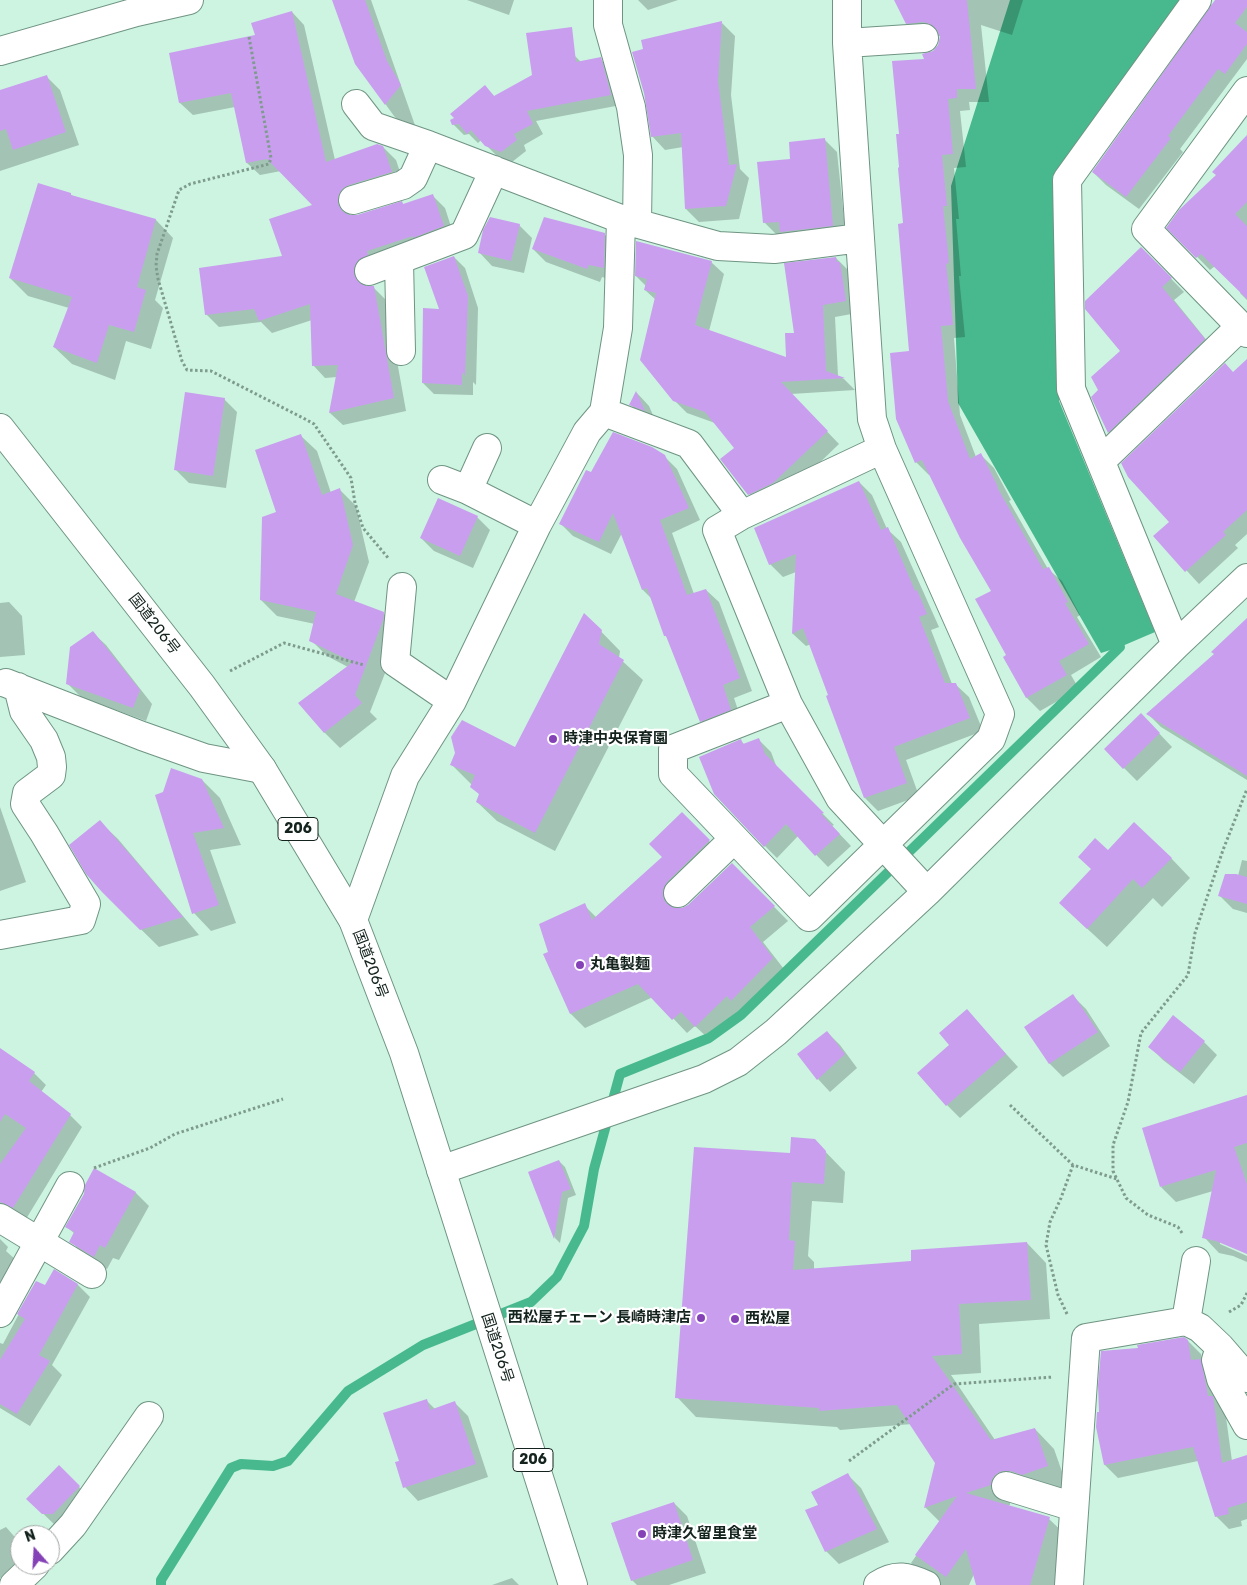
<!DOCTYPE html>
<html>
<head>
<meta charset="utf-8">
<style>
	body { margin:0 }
	#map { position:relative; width:1247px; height:1585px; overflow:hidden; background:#ccf4e1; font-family:Rubik,sans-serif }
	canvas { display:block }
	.north { position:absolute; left:10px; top:1525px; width:50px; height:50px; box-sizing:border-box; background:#fff; border:1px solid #a1a7a5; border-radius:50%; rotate:341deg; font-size:14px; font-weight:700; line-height:20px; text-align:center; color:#14231d }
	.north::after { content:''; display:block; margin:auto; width:18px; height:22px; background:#8542b6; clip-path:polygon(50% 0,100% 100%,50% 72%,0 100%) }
</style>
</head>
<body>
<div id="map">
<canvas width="1247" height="1585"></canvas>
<div class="north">N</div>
</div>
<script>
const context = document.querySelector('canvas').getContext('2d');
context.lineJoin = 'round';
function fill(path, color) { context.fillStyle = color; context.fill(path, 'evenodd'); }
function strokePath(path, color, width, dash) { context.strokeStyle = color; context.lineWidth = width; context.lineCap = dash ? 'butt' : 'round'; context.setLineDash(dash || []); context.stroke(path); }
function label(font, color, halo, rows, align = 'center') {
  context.font = font + ' Rubik,"Noto Sans JP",sans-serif'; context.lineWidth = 4.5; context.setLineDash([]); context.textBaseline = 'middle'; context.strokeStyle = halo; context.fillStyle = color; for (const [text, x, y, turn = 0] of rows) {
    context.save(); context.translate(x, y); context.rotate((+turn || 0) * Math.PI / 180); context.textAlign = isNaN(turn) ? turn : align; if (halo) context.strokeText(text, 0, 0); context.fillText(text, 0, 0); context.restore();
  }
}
fill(new Path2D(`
	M 1010,0 L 1187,0 L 1059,177 L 1059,401 L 1155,632 L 1120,647 L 1101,653 L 958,403 L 951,186 Z`), '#48b98e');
fill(new Path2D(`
	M 333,0 L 371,0 L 417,131 L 405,127 L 394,116 L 356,63 Z
	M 467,0 L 514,0 L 509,15 Z
	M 638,0 L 678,0 L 648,10 Z
	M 895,0 L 1023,0 L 1012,35 L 981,25 L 989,102 L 969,102 L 970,110 L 960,111 L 966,167 L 954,168 L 959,219 L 956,219 L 961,276 L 959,276 L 965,337 L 954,338 L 960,415 L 976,457 L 981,455 L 994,468 L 1011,500 L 1009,501 L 1048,569 L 1062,581 L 1080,615 L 1077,617 L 1101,657 L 1071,675 L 1079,689 L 1040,711 L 1027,698 L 1004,658 L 1008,656 L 993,592 L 930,475 L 929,475 L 916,462 L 901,169 L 900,135 L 926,60 L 939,46 L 940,36 L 920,36 L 907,23 Z
	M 1217,0 L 1247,0 L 1247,59 L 1180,149 L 1183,152 L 1139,209 L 1106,185 L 1093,172 Z
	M 292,12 L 304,25 L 335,160 L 383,147 L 396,160 L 404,184 L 350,210 L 350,216 L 358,216 L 402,203 L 404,205 L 432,195 L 445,208 L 455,239 L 366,282 L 366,288 L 373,287 L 386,300 L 406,411 L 343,425 L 330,413 L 337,377 L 325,378 L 313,365 L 312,320 L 272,333 L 261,322 L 219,327 L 206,314 L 283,257 L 314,205 L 281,171 L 260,175 L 247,163 L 235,107 L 193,115 L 180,103 L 171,54 L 256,36 Z
	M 722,23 L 735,36 L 731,95 L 740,169 L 749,178 L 739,219 L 699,222 L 686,209 L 683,147 L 665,150 L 652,136 Z
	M 575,56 L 581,62 L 600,59 L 611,69 L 621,105 L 536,121 L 543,134 L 524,145 L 526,151 L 512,162 L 497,156 L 481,140 L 478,143 L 469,134 L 464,135 L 453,124 L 485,87 L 495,97 Z
	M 47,77 L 60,90 L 79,145 L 0,171 L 0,92 Z
	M 1247,137 L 1247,300 L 1240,293 L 1241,291 L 1215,266 L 1210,270 L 1168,227 L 1218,175 Z
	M 824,139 L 837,152 L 846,238 L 778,236 L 765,223 L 792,160 Z
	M 70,194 L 73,196 L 156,220 L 173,238 L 155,300 L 163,308 L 151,349 L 126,341 L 115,380 L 72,364 L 54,347 L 69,308 L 28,296 L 10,278 Z
	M 519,225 L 532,238 L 524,273 L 492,266 L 479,252 Z
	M 604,234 L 618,247 L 617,281 L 602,277 L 600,282 L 546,262 L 533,249 Z
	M 1141,248 L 1184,292 L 1174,300 L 1217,353 L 1122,445 L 1109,432 L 1099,391 L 1122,351 Z
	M 454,257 L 465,268 L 478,308 L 476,385 L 473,382 L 473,395 L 434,394 L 423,383 Z
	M 836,258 L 848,270 L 857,313 L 835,317 L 838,376 L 844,379 L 855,390 L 791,394 L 839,444 L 786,495 L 762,506 L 749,494 L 736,448 L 715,423 L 687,413 L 674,400 L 656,300 L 645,290 L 646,286 L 636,276 L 711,262 L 724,274 L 709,331 L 787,359 L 795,334 Z
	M 1247,361 L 1247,534 L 1235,545 L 1238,548 L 1199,584 L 1155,536 L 1171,522 L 1234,373 Z
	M 637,393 L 649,406 L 656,422 L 643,417 L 630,404 Z
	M 224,399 L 237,412 L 226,488 L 189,483 L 176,470 Z
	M 300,435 L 317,451 L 331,493 L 340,490 L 356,506 L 369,562 L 354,602 L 383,613 L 399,630 L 399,637 L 370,712 L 377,719 L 340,748 L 324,732 L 348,667 L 327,656 L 311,640 L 315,624 L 277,616 L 261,600 L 278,513 Z
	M 664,456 L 677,469 L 700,520 L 672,533 L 694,594 L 706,590 L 719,602 L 752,691 L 734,698 L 742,722 L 713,733 L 701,721 L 669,640 L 665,635 L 652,599 L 643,590 L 622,533 L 611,554 L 573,536 L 560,523 L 592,474 Z
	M 859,482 L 872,495 L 887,529 L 901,542 L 939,627 L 931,630 L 952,684 L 955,684 L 969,697 L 983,731 L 906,760 L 919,796 L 878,811 L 865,798 L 830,696 L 811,644 L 806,646 L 793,634 L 796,572 L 783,577 L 770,564 Z
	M 477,517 L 490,530 L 473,568 L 434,551 L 421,538 Z
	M 9,602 L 22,616 L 25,655 L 0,657 L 0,603 Z
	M 585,615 L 620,651 L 619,658 L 643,680 L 555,851 L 497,821 L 477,802 L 480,795 L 472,785 L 452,765 L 516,749 Z
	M 1247,619 L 1247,780 L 1161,727 L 1148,714 L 1215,654 Z
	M 92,632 L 106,645 L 152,704 L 146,721 L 81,697 L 68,684 Z
	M 1154,728 L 1172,747 L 1137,781 L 1105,749 Z
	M 759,740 L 771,752 L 777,768 L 834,825 L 832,826 L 851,846 L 828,867 L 798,836 L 777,858 L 765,846 L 741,741 L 745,745 Z
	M 202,780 L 220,798 L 241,845 L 210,850 L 236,923 L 211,931 L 194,913 L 157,795 Z
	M 0,807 L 26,882 L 0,891 Z
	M 682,814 L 723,855 L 677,903 L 677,909 L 683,909 L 689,906 L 732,864 L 788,921 L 763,942 L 787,973 L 746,1014 L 742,1010 L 710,1040 L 695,1026 L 687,1033 L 653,997 L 585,1028 L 571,1014 L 549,953 L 584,905 L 596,917 L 664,857 Z
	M 100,822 L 118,839 L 199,935 L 159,947 L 103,892 Z
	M 1108,852 L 1171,858 L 1190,878 L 1162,907 L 1153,898 L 1107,947 L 1080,922 L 1092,870 Z
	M 1242,860 L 1247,861 L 1247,913 L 1233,909 L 1220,896 L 1238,876 Z
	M 1073,996 L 1086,1009 L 1110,1046 L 1063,1077 L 1050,1064 L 1026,1027 Z
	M 967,1011 L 1018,1067 L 960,1118 L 947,1105 L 951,1045 Z
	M 827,1032 L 840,1045 L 857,1068 L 830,1092 L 818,1079 Z
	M 1204,1042 L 1217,1055 L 1194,1084 L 1163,1060 L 1150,1047 Z
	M 0,1049 L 34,1073 L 46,1085 L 41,1092 L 70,1115 L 82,1127 L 26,1219 L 0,1221 Z
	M 1247,1097 L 1247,1253 L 1220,1241 L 1220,1244 L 1247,1256 L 1247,1262 L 1233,1256 L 1219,1253 L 1204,1237 L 1213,1191 L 1176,1202 L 1161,1187 Z
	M 814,1140 L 845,1172 L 843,1203 L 812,1201 L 808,1256 L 814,1262 L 814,1270 L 913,1263 L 1027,1243 L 1046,1263 L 1050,1319 L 979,1324 L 981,1373 L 951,1375 L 995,1440 L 1035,1429 L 1054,1449 L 1067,1486 L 1043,1494 L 1010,1501 L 1010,1505 L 1006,1506 L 1049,1519 L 1069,1538 L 1055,1585 L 977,1585 L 974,1574 L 969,1585 L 939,1585 L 930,1582 L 911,1563 L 940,1522 L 925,1507 L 937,1463 L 912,1424 L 840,1430 L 837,1427 L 696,1417 L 677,1397 L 791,1154 Z
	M 559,1161 L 565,1167 L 576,1195 L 568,1198 L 560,1243 L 555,1238 L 529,1173 Z
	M 95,1170 L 136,1193 L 149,1206 L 119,1260 L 113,1258 L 107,1269 L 84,1255 L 71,1241 L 75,1234 L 67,1227 L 85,1194 Z
	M 0,1239 L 8,1247 L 6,1251 L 17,1261 L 0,1290 Z
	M 54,1271 L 78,1285 L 90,1297 L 52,1365 L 62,1375 L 30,1426 L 0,1408 L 0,1343 L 3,1344 L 36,1282 L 46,1287 Z
	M 1188,1341 L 1201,1354 L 1202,1362 L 1214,1373 L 1225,1410 L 1232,1461 L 1247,1457 L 1247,1519 L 1241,1521 L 1242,1526 L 1229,1529 L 1216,1516 L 1198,1461 L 1118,1478 L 1105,1465 L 1100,1413 L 1139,1350 Z
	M 426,1400 L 435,1409 L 455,1403 L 468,1416 L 488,1477 L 418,1501 L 405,1487 L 400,1462 Z
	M 59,1467 L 92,1500 L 57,1527 L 28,1499 Z
	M 848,1475 L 861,1488 L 889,1542 L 839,1564 L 826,1551 L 819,1506 Z
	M 674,1503 L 687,1516 L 706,1573 L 669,1585 L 637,1585 L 632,1580 Z
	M 6,1527 L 20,1543 L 20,1565 L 28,1565 L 0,1578 L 0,1530 Z
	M 512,1578 L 519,1585 L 492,1585 Z`), '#0003');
strokePath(new Path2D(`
	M 161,1585 L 161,1580 L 231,1468 L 241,1464 L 273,1466 L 288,1461 L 348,1391 L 423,1345 L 531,1302 L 557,1277 L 584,1226 L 594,1169 L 620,1074 L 709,1038 L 741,1015 L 1120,647`), '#48b98e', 10);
fill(new Path2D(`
	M 332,0 L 365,0 L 387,61 L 401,85 L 385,105 L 355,64 Z
	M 894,0 L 967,0 L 976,89 L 957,89 L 957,98 L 948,99 L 953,154 L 942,155 L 947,206 L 943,206 L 949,263 L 946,264 L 953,325 L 941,326 L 948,401 L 970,459 L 981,453 L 998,487 L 997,487 L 1043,569 L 1049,567 L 1068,602 L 1065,603 L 1089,644 L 1059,661 L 1067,675 L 1026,698 L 1003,657 L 1006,655 L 975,599 L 991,591 L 960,538 L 922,460 L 915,463 L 896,419 L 890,353 L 909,351 L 898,224 L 903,223 L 898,168 L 899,167 L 896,134 L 899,134 L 892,61 L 924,59 L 922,54 L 933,51 L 938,45 L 940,37 L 937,30 L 930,24 L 923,22 L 906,24 Z
	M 1215,0 L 1247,0 L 1247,7 L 1235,23 L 1247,32 L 1247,44 L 1225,74 L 1218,69 L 1168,136 L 1171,138 L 1126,197 L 1092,172 Z
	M 292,11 L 326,162 L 377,144 L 383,146 L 392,172 L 349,185 L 342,189 L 338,197 L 338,204 L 342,211 L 349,215 L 357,215 L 402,201 L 403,204 L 433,194 L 444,226 L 413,238 L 413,236 L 367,251 L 368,255 L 357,262 L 354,269 L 355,277 L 360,283 L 366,286 L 374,286 L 394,398 L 329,413 L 338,365 L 312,366 L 310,304 L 259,321 L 254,309 L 205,315 L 199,268 L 282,256 L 269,219 L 312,205 L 267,159 L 246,163 L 231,93 L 179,103 L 169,53 L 255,35 L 251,23 Z
	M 722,21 L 718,81 L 729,165 L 737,164 L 726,206 L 685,209 L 681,133 L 651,137 L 644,93 L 632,52 L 643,49 L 641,40 Z
	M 572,27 L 576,62 L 601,57 L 611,95 L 527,111 L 533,124 L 514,134 L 517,140 L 501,152 L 485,146 L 471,130 L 467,134 L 459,124 L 452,125 L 450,120 L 454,118 L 450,114 L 485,85 L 494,96 L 532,75 L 526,33 Z
	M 47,75 L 66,132 L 13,150 L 6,129 L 0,131 L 0,90 Z
	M 1247,135 L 1247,202 L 1235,214 L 1247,226 L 1247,299 L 1201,254 L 1196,258 L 1166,228 L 1179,210 L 1216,175 L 1212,172 Z
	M 825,138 L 833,226 L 780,232 L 779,222 L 763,223 L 757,162 L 790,159 L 789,142 Z
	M 38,183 L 71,193 L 71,195 L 156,219 L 137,287 L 146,290 L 134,332 L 109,325 L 97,363 L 53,347 L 72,297 L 9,278 Z
	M 490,217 L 520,224 L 511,261 L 478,253 L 483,230 Z
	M 544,217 L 605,233 L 604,268 L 589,265 L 587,269 L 532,249 Z
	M 636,241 L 712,261 L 695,325 L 786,357 L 785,333 L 794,333 L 784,263 L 836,257 L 837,262 L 840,262 L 846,301 L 823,305 L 826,371 L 845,378 L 781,382 L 828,431 L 773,483 L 748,495 L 720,459 L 734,448 L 705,412 L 673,401 L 640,360 L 656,293 L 644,290 L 647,279 L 635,276 Z
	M 1141,247 L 1172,278 L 1162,287 L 1205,339 L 1108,433 L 1091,397 L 1098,390 L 1091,377 L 1120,351 L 1085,309 L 1085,301 Z
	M 454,256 L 468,296 L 465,376 L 462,372 L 462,385 L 422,383 L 423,308 L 439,309 L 424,267 Z
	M 1247,359 L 1247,510 L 1223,532 L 1226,535 L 1185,572 L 1153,536 L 1169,522 L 1128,477 L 1121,463 L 1225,363 L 1233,372 Z
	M 636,391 L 645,411 L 629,405 Z
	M 185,392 L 225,398 L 213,476 L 174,470 Z
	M 613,432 L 652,447 L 665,455 L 689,508 L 660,520 L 687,595 L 706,589 L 740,678 L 723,685 L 731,710 L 700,722 L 666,636 L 664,636 L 647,588 L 642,590 L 613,513 L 599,542 L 559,524 L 586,470 L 591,472 Z
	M 301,434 L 322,495 L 340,488 L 353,545 L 336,594 L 384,612 L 383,620 L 355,695 L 362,703 L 324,733 L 298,703 L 353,662 L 309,641 L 316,612 L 260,600 L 262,517 L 276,512 L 255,450 Z
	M 859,481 L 881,530 L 888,527 L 915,591 L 917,590 L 927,614 L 919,617 L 945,683 L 956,683 L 970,718 L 894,747 L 907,783 L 864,798 L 826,696 L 828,695 L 803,628 L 792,634 L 796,554 L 769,565 L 754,528 Z
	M 438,498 L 478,516 L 460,556 L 420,538 Z
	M 584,613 L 602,630 L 599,644 L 624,660 L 535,833 L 476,802 L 479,794 L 470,787 L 475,775 L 450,765 L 455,753 L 451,737 L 462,720 L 515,747 Z
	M 1247,618 L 1247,776 L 1146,714 L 1214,654 L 1211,652 Z
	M 93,631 L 140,690 L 133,708 L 66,684 L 70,647 Z
	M 1141,713 L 1160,733 L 1123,769 L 1104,749 Z
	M 759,738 L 765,754 L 824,813 L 821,814 L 840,834 L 815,856 L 786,824 L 764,847 L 714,794 L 699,757 L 741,739 L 743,744 Z
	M 171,768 L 202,779 L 224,828 L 193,833 L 219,905 L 192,914 L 155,795 L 163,792 Z
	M 682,812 L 710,840 L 667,882 L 663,889 L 663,897 L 666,903 L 674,908 L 682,908 L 688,905 L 732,863 L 775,906 L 750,927 L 773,958 L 731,1001 L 727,996 L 695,1027 L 681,1012 L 672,1020 L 638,984 L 570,1014 L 543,954 L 548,952 L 539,924 L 585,903 L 592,920 L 662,857 L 649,844 Z
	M 100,820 L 152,880 L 183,917 L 140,930 L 102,892 L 86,874 L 69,845 Z
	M 1134,822 L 1172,858 L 1142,888 L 1133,879 L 1087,929 L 1059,903 L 1091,869 L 1078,857 L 1095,838 L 1108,850 Z
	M 1225,874 L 1236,874 L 1247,877 L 1247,904 L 1218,896 Z
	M 1073,994 L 1098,1032 L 1049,1064 L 1024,1027 Z
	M 967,1009 L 1006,1054 L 946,1106 L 917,1073 L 949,1045 L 939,1033 Z
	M 1173,1015 L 1205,1041 L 1180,1072 L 1148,1047 Z
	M 827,1031 L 845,1054 L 817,1080 L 797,1054 Z
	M 0,1048 L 35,1072 L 29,1081 L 71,1114 L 13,1208 L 0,1202 L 0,1164 L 26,1128 L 5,1114 L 0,1122 Z
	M 1247,1095 L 1247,1143 L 1234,1147 L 1247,1184 L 1247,1254 L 1216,1241 L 1202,1238 L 1216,1170 L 1160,1187 L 1142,1128 Z
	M 791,1137 L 815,1139 L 826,1151 L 824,1184 L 792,1182 L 789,1240 L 795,1241 L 793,1270 L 911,1261 L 911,1250 L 1027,1242 L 1031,1300 L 959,1304 L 962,1354 L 932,1356 L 991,1440 L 1035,1428 L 1048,1466 L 1022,1475 L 1011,1471 L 1002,1471 L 995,1475 L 991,1481 L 991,1485 L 966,1493 L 1050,1517 L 1030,1585 L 976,1585 L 966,1549 L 946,1577 L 915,1555 L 957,1496 L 924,1508 L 935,1463 L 897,1405 L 819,1411 L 819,1408 L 675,1398 L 694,1147 L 790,1153 Z
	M 559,1160 L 571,1189 L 562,1192 L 554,1239 L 528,1172 Z
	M 94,1168 L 136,1192 L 105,1248 L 100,1245 L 94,1257 L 69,1242 L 74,1232 L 65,1227 L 84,1194 L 85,1185 Z
	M 54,1269 L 78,1284 L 39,1355 L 50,1361 L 17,1414 L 0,1404 L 0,1360 L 25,1319 L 17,1314 L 36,1281 L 45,1285 Z
	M 1184,1337 L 1188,1340 L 1191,1360 L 1201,1359 L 1208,1396 L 1213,1396 L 1222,1463 L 1247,1455 L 1247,1502 L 1228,1508 L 1229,1514 L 1215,1517 L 1193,1447 L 1104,1465 L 1096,1427 L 1097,1412 L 1099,1412 L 1098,1385 L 1101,1351 L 1138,1348 L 1137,1345 Z
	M 427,1399 L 430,1410 L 455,1401 L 476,1464 L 403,1488 L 395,1462 L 399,1461 L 383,1413 Z
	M 59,1465 L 80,1486 L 53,1514 L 42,1514 L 26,1499 Z
	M 848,1473 L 877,1529 L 825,1552 L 805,1510 L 818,1505 L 811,1492 Z
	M 674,1502 L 693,1560 L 631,1581 L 611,1523 Z`), '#c99eee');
const street = new Path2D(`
	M 608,0 L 608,25 L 631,107 L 638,155 L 637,223
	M 847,0 L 847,43 L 872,419 L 882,449
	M 847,43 L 924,38
	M 0,51 L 136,12 L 189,0
	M 1247,91 L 1146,229 L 1247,333
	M 356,104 L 373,126 L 428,145 L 621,219 L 718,246 L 774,249 L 860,238
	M 353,200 L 403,185 L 413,178 L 428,145
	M 399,261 L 401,351
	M 369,271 L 464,235 L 494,170
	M 604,412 L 689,444 L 742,515 L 717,530 L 788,704 L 840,798 L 927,892
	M 487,448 L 468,490 L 537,525
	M 1101,461 L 1241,326
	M 442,480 L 468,490
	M 742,515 L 882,449 L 1000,714 L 991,739 L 809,917 L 673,774 L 673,749 L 788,704
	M 402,587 L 395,662 L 452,701
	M 1176,645 L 1071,389 L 1067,180 L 1197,0
	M 6,683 L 142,736 L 204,758 L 262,769
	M 678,893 L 734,839
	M 353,920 L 405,776 L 452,701 L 537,525 L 587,432 L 604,412 L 618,328 L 621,219
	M 0,935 L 81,920 L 86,904 L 44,833 L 25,804 L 27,793 L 51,775 L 52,767 L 51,757 L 44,740 L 24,711 L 18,687
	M 441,1170 L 704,1079 L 738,1062 L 776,1032 L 927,892 L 1176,645 L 1247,578
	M 0,1218 L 92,1274
	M 0,1313 L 70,1186
	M 1186,1321 L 1196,1261
	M 1220,1347 L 1216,1360 L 1221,1379 L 1247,1425
	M 1006,1486 L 1074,1507
	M 50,1550 L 73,1525 L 149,1416
	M 14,1585 L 35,1565
	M 878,1585 C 896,1573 908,1577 926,1585
	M 1069,1585 L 1086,1338 L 1186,1321 L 1200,1328 L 1220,1347 L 1247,1378`);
const highway = new Path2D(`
	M 0,428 L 202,686 L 262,769 L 353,920 L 404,1053 L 573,1585`);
strokePath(street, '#6f9483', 30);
strokePath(highway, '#6f9483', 30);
strokePath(new Path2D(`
	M 249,37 L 271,158 L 269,164 L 190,184 L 179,190 L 157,254 L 156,266 L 158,279 L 182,361 L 187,370 L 211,371 L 305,419 L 314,424 L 351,478 L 355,503 L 363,528 L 389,559
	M 230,671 L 284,643 L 364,665
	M 1010,1105 L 1073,1165 L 1117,1179
	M 94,1168 L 150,1148 L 175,1134 L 283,1099
	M 1182,1233 L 1178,1227 L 1148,1215 L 1126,1198 L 1113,1171 L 1113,1145 L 1128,1102 L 1141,1033 L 1188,975 L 1195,933 L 1223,850 L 1247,789
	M 1229,1312 L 1241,1305 L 1247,1293
	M 1067,1314 L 1058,1295 L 1046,1245 L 1050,1222 L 1061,1198 L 1073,1165
	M 849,1461 L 954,1384 L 1053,1377`), '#7e9b8d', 3, [2.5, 2.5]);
strokePath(street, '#fff', 28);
strokePath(highway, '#fff', 28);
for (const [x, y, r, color] of [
	[553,739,5,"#8542b6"],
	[580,965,5,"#8542b6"],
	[701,1318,5,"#8542b6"],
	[735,1319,5,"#8542b6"],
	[642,1534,5,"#8542b6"]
]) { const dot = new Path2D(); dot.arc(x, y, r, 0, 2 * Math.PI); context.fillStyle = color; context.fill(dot); strokePath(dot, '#fff', 2); }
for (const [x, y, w] of [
	[298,829,40],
	[533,1460,40]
]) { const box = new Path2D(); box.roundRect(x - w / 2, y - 11.5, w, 23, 4); context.fillStyle = '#fff'; context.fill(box); strokePath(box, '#14231d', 1); }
label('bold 14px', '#14231d', null, [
	["206",298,829],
	["206",533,1460]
]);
label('15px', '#14231d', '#fff', [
	["国道206号",154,624,52],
	["国道206号",370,964,69],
	["国道206号",497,1348,72]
]);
label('bold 15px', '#14231d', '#fff', [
	["時津中央保育園",563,739],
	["丸亀製麺",590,965],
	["西松屋チェーン 長崎時津店",691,1318,"right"],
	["西松屋",745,1319],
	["時津久留里食堂",652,1534]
], 'left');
</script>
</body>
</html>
